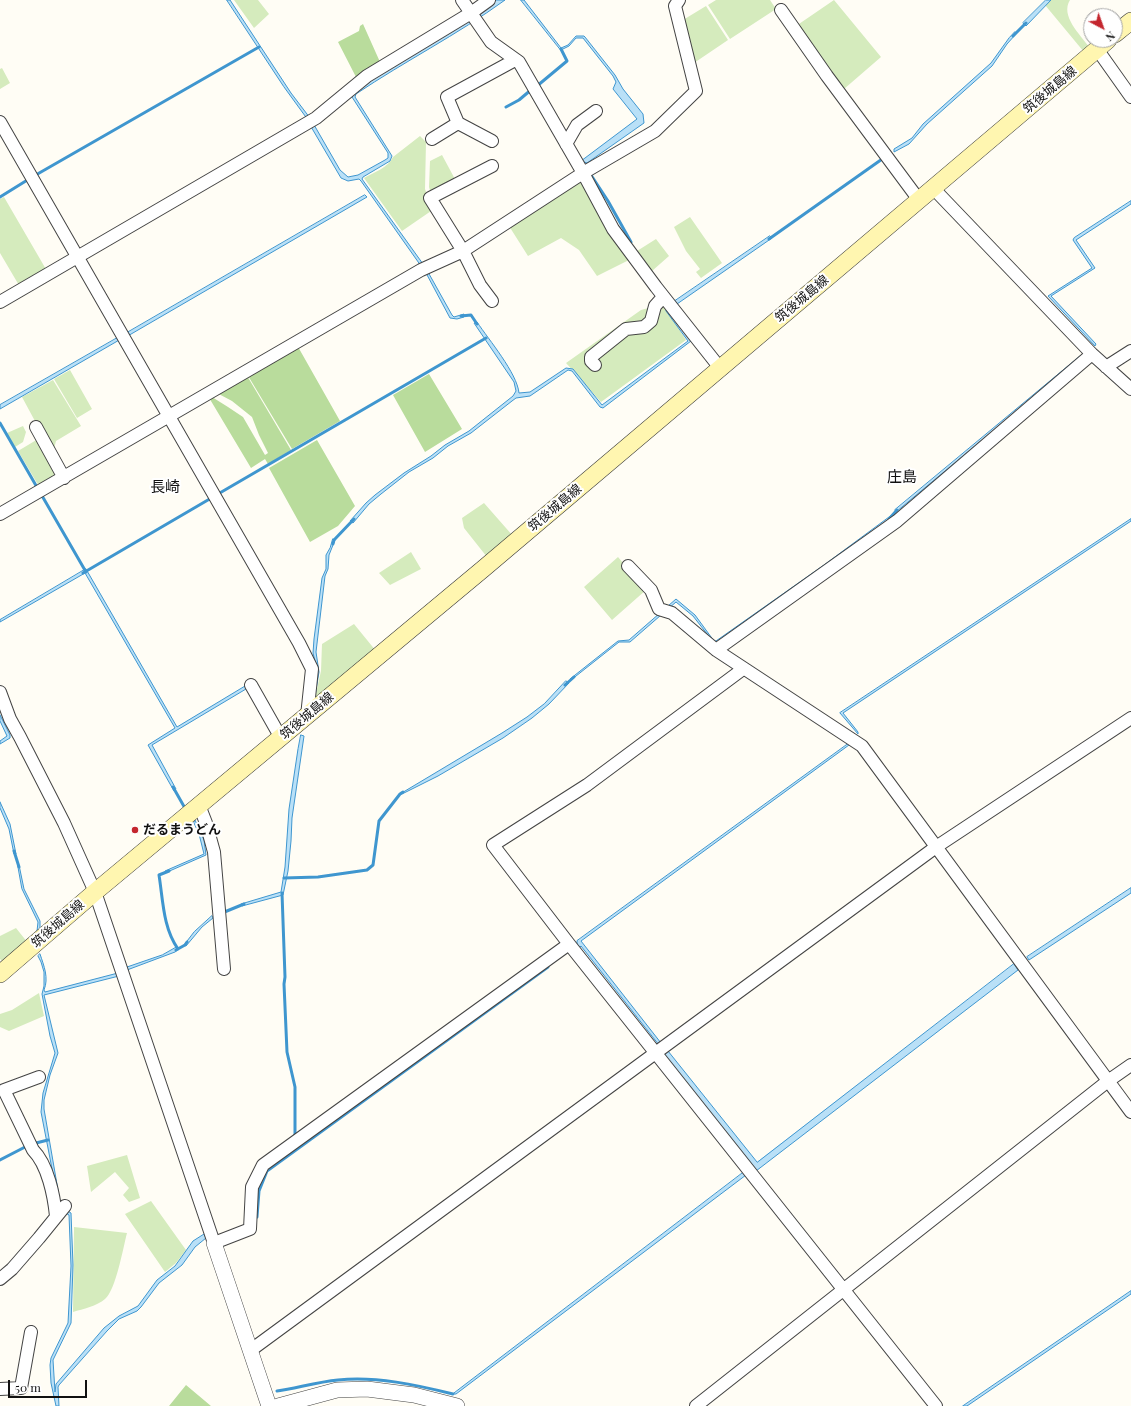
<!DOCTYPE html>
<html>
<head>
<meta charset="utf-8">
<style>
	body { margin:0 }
	#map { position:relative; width:1131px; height:1406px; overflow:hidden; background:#fffdf5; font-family:"Playfair Display",serif }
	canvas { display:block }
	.north { position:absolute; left:1083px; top:8px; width:40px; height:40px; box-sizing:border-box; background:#fff; border:1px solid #a0a0a0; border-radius:50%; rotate:139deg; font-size:11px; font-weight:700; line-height:16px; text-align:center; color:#111 }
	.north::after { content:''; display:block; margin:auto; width:14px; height:18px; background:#c4262e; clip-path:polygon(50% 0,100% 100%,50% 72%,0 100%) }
	.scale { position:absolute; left:8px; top:1380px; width:79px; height:18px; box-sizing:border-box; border:2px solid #111; border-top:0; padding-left:5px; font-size:12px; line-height:14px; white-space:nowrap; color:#111; -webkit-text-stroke:3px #fff; paint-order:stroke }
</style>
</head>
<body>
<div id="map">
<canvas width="1131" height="1406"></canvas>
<div class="north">N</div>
<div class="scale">50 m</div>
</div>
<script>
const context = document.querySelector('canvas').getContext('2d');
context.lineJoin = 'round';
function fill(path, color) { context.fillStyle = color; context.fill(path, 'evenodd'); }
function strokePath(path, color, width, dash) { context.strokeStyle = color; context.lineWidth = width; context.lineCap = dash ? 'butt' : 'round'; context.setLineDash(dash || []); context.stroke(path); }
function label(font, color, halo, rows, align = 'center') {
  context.font = font + ' "Playfair Display","Noto Sans JP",serif'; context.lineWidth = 4; context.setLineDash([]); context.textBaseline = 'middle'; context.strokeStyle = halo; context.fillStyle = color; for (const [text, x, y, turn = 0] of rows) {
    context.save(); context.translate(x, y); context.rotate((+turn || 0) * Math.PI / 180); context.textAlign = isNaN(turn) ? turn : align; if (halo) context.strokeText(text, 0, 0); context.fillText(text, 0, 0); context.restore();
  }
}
fill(new Path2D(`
	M 234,0 L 258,0 L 269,14 L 254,28 Z
	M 716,0 L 770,0 L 776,9 L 730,39 L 708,5 Z
	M 834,0 L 881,57 L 844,89 L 796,26 Z
	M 1050,0 L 1070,0 C 1060,16 1080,34 1089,47 L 1084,52 L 1045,5 Z
	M 706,6 L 728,40 L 694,63 L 683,20 Z
	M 2,68 L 10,83 L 0,89 L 0,69 Z
	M 420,136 L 426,142 L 425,189 L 428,198 L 434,209 L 402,231 L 364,178 C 373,173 389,167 393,157 Z
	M 442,155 L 456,181 L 431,194 L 429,187 L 430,161 Z
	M 581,179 L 631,259 L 597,276 L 579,250 L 561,238 L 528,256 L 509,226 Z
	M 4,197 L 47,271 L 20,287 L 0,253 L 0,199 Z
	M 690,217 L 722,263 L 701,278 L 696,272 L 700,269 L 686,251 L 674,227 Z
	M 656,239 L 669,256 L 652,271 L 637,251 Z
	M 663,304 L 686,340 L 601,402 L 566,363 L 641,310 Z
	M 70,370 L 92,409 L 77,418 L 54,379 Z
	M 53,380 L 81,426 L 56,441 L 54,449 L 64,475 L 22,397 Z
	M 23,426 L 26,432 L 23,442 L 15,447 L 7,433 Z
	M 38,439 L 59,476 L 40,488 L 18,451 Z
	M 484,503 L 513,536 L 487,557 L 464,528 L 462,518 Z
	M 411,552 L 421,569 L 390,585 L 379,573 Z
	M 618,557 L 646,590 L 612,620 L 584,587 Z
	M 354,624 L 376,651 L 314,702 L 321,671 L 322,644 Z
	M 16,928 L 28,943 L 4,963 L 0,959 L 0,936 Z
	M 39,993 L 44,1016 L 9,1031 L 0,1027 L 0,1014 L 12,1010 Z
	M 127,1155 L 140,1198 L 129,1202 L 123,1195 L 129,1188 L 115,1172 L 91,1192 L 87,1166 Z
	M 151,1201 L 186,1250 L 176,1263 L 165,1272 L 125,1214 Z
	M 74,1227 L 127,1233 C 123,1248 116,1290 105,1299 C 97,1306 83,1309 73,1312 Z`), '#d5ebbd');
fill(new Path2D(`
	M 363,24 L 380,62 L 356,77 L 338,42 L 359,31 L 360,26 Z
	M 297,345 L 340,421 L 292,449 L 247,374 Z
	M 246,374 L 291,450 L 268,464 L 265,459 L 251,468 L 208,396 L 212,397 L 228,407 L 243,417 L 265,455 L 268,453 L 259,435 L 252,417 L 232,401 L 215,392 Z
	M 429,374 L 462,429 L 425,452 L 393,395 Z
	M 317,440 L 355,506 L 338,526 L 310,542 L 269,468 Z
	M 186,1385 L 211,1406 L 169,1406 Z`), '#b9dc9c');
const water = new Path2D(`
	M 227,0 L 230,0 L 291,93 L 310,118 L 308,120 L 284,87 Z
	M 495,0 L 505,0 C 457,35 405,61 356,94 L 355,97 L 392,156 L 390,161 L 363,177 L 362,179 L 423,264 L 421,266 L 361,181 L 359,179 L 348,181 L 341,178 L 310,125 L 313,123 L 340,170 L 348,177 L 358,175 L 385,160 L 388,158 L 388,153 L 352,97 L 352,93 L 354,90 L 470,19 Z
	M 521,0 L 524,0 L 561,48 L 568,45 L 576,36 L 584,36 L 585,37 L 615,75 L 623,89 L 643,114 L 644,123 L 587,163 L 581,161 L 637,119 L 613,89 L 616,82 L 613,76 L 583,38 L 576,38 L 569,46 L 561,50 Z
	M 1046,0 L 1051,0 L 1026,26 L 1023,23 Z
	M 1015,32 L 1016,34 L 1007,44 L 992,66 L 927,124 L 909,144 L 894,152 L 894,149 L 912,138 L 923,124 L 991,63 L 1009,38 Z
	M 365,195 L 367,197 L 126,337 L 125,334 Z
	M 1131,201 L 1131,204 L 1076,240 L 1095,268 L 1051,296 L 1096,344 L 1095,346 L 1048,296 L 1092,268 L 1073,240 L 1074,238 Z
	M 770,236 L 772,238 L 677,304 L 675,301 Z
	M 428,272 L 452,315 L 454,317 L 464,314 L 464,317 L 457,319 L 450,318 L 426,273 Z
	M 668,309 L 691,341 L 603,408 L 600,407 L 572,371 L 568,370 L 530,396 L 516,398 L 512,401 L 471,433 L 448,446 L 433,458 L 409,472 L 381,494 L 369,504 L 353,523 L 350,521 L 366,503 L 375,495 L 404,473 L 431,456 L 445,445 L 469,431 L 513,396 L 516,391 L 514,382 L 474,323 L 477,322 C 489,340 517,373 519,393 L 530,392 L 566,368 L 573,369 L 602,405 L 688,341 L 666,311 Z
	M 119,337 L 121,339 L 0,409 L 0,405 Z
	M 1083,354 L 1084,355 L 896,512 L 895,510 Z
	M 891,516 L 892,518 L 715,644 L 693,616 L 676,602 L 630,642 L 619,642 L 571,680 L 570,679 L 618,641 L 629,640 L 676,599 L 695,615 L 714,641 L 716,641 L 824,565 Z
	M 1131,519 L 1131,521 L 843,713 L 858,732 L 858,734 L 840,713 Z
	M 333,539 L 335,540 L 329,555 L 328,569 L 325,576 L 316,652 L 319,672 L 314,702 L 316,665 L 313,653 L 314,639 L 322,578 L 326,569 L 326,555 L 330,548 Z
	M 86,569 L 177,727 L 245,686 L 246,689 L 152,745 L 176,789 L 174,791 L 148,745 L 175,728 L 85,573 L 0,622 L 0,620 Z
	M 566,681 L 569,683 L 549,704 L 532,718 L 503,738 L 438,776 L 402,794 L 400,794 L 502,733 L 527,717 L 544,704 Z
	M 0,715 L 10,735 L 10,738 L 0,744 L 0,741 L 7,736 L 0,721 Z
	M 301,735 L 304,736 L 292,818 L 291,841 L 288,871 L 283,895 L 242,906 L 241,904 L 281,892 L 285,867 L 289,809 L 298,749 Z
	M 848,744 L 849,745 L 581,941 L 661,1043 L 659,1045 L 581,946 L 579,948 L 577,944 L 577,941 Z
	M 0,802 L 10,824 L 16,854 L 14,854 L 9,829 L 0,808 Z
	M 195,820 L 204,840 L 206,855 L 165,873 L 165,871 L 204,854 L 199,834 L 194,823 Z
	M 18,865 L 19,865 L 24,889 L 40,921 L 40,931 L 37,931 L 38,922 L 22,889 Z
	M 1131,888 L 1131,893 L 1029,960 L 1027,957 Z
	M 212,916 L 213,918 L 202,927 L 186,946 L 184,945 L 194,932 Z
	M 177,947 L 179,949 L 175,952 L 127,970 L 127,967 L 162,955 Z
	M 40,954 C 44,966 49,978 44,990 L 45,992 L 118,973 L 119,976 L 44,995 L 58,1053 L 50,1075 L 44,1100 L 44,1109 L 59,1196 L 59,1205 L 41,1112 L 43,1093 L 55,1053 L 50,1036 L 42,994 L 44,986 L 44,972 L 41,962 L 38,956 Z
	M 1014,964 L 1018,970 L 756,1171 L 664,1054 L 668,1051 L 757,1162 Z
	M 744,1172 L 746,1175 L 456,1394 L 453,1394 Z
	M 66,1210 L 71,1213 L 73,1265 L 71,1323 L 53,1360 L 55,1392 L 56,1384 L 104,1328 L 119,1316 L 138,1306 L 157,1280 L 175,1266 L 193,1241 L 204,1234 L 206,1238 L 195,1247 L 182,1265 L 159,1283 L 141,1307 L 137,1311 L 119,1319 L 107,1331 L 59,1385 L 58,1387 L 59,1406 L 56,1406 L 51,1383 L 50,1365 L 51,1358 L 68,1323 L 71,1266 L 69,1215 L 64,1212 Z
	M 1131,1291 L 1131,1294 L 967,1406 L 963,1406 Z`);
fill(water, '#b9e0f7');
strokePath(water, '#3f96cf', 1);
strokePath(new Path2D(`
	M 1013,36 L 1026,23
	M 537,86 L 567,61 L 561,49
	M 506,107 L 519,100 L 532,89
	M 589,172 L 608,201 L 631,242
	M 34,176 L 259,47
	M 0,197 L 29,179
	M 769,239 L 885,157
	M 461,316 L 471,315 L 477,324
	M 0,423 L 38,489
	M 41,494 L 86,572
	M 218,494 L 486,338
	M 889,519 L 897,510
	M 333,544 L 334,540 L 354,519
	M 83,573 L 213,497
	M 565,685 L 574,677
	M 173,787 L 186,810
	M 14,851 L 19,867
	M 169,871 L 159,875 C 163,900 163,928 178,949
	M 284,878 L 318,877 L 367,870 L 373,865 L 379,821 L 400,794 L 403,792
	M 282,893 L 285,977 L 284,984 L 287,1052 L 295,1087 L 295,1137
	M 222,913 L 244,904
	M 176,950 L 185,945 L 187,942
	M 32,1144 L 48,1140
	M 0,1160 L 27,1146
	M 254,1219 L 257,1217 L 259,1191 L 267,1171 L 548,967
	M 277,1391 C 297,1388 317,1382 338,1380 C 376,1376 417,1385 453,1394`), '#3f96cf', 3);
const minor = new Path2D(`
	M 462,0 L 491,42 L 519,62 L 583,173 L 613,229 L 656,287 L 720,368
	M 781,10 L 827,76 L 919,200
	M 1097,49 L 1131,97
	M 0,122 L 299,643 L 312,669 L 307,716
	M 432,139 L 458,123
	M 492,141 L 458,123 L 447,97 L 515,60
	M 566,144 L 577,125 L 596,111
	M 492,166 L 430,198 L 463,251 L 480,285 L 492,301
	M 933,188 L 1092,354 L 1131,389
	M 0,302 L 316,118 L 367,76 L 471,13 L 489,0
	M 595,365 L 591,361 L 591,357 L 626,329 L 644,327 L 651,321 L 655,306 L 663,297
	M 1106,367 L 1131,351
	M 36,427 L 64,478
	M 0,514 L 421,270 L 463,251 L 583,173 L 655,131 L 696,91 L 675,6 L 679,0
	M 628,566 L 651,590 L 659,609 L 672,613 L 716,650 L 862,746 L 1131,1112
	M 716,650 L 897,521 L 1092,354
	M 743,669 L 587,785 L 493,845 L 569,944 L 936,1406
	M 251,685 L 281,738
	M 0,692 L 10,719 L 20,737 L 64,823 L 95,892 L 214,1243 L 250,1229 L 252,1187 L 263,1165 L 569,944
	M 199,805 L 206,823 L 214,852 L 224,969
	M 39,1077 L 4,1090 L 33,1150 C 48,1165 54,1196 56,1216
	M 0,1279 L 12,1269 L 39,1238 L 65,1206
	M 251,1350 L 936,847 L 1131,718
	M 0,1389 L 21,1388 L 31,1332
	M 696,1406 L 1108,1081 L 1131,1065`);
const tertiary = new Path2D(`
	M 214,1243 L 269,1406
	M 278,1406 L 337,1390 L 367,1389 L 414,1395 L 457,1406`);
const secondary = new Path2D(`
	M 1115,34 L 1131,21
	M 0,974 L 95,892 L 483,569 L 1108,40`);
strokePath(minor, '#444', 14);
strokePath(tertiary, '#444', 16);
strokePath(secondary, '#333', 18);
strokePath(minor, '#fff', 12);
strokePath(tertiary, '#fff', 15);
strokePath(secondary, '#fff6b0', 17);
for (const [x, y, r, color] of [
	[135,830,4,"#c4262e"]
]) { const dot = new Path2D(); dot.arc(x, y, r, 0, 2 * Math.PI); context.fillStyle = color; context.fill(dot); strokePath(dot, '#fff', 1.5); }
label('13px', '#111', '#fff', [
	["筑後城島線",1050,90,-40],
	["筑後城島線",802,299,-40],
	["筑後城島線",555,508,-40],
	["筑後城島線",307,716,-40],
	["筑後城島線",58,924,-41]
]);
label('bold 13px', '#111', '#fff', [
	["だるまうどん",143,830]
], 'left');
label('15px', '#111', '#fff', [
	["庄島",902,477],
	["長崎",165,487]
]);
</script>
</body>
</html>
